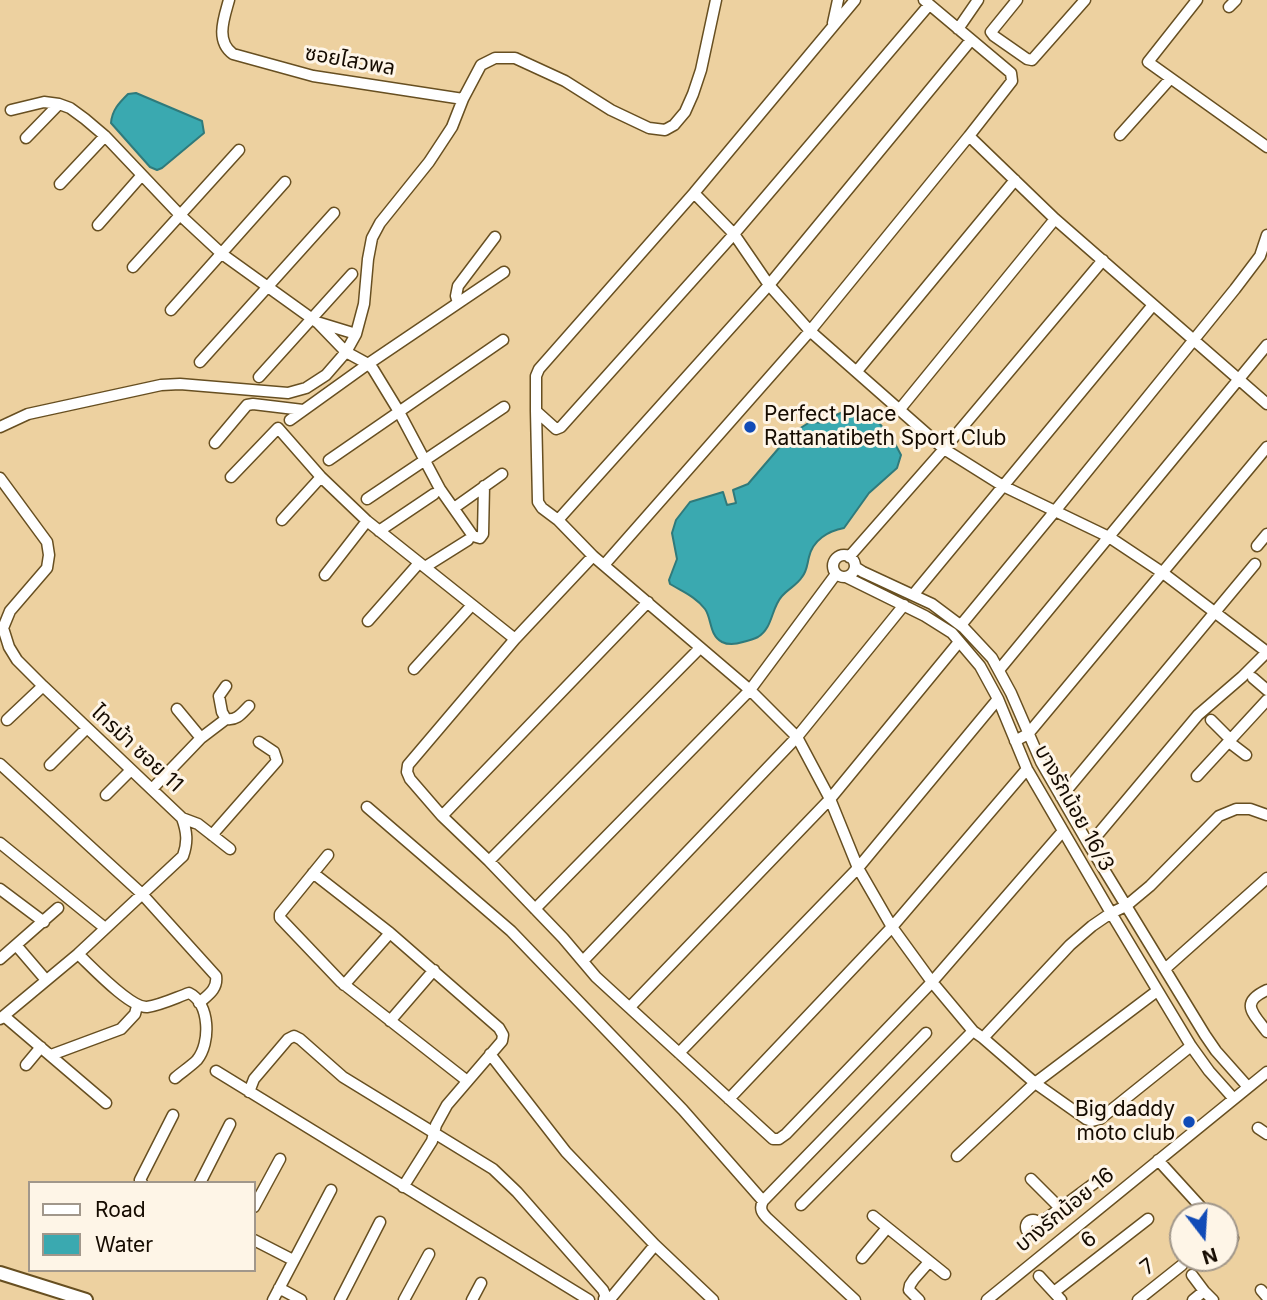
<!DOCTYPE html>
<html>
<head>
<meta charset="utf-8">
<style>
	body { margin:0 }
	#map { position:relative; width:1267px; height:1300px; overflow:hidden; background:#edd1a0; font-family:Inter,sans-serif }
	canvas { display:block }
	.legend { position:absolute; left:28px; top:1181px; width:228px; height:91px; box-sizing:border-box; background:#fef5e7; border:2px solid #a1978b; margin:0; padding:9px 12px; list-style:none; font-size:21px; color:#150b00 }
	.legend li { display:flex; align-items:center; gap:14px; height:35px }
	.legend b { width:35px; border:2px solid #a1978b }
	.north { position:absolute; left:1169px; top:1202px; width:70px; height:70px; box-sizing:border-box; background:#fef5e7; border:2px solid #a1978b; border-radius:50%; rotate:163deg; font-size:19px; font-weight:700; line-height:28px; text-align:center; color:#150b00 }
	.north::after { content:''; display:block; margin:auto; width:24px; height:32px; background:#114bb7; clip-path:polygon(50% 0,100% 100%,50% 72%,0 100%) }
</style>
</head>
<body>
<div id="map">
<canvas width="1267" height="1300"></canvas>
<ul class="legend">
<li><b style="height:9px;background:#fff"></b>Road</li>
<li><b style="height:19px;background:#3aa9b0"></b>Water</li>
</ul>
<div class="north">N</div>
</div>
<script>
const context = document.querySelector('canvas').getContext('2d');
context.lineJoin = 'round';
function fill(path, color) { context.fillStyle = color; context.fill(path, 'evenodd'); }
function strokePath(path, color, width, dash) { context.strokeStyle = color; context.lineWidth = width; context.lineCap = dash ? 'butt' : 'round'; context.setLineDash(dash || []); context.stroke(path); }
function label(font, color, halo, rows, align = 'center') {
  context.font = font + ' Inter,"Noto Sans Thai",sans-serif'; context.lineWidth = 6; context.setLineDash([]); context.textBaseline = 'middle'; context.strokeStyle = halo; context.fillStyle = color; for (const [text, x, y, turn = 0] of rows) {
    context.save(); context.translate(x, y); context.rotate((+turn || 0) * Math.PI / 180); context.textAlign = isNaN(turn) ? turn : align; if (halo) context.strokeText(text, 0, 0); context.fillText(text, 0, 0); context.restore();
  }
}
const water = new Path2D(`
	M 136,93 L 202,121 L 204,133 L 162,168 L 157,170 L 150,167 L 111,123 C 112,110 119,103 128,94 Z
	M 854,407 L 867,411 L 879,423 L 893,440 L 901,455 L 897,468 L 869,493 L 844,528 C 828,531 813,540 809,557 C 807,565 807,571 802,577 C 797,585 788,589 782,596 C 771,608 773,628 758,637 C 754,639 747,641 743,642 C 737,644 728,645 722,642 C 709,635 712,619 705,609 C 696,597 683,592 670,584 L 669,580 L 677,559 L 672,533 L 676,520 L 690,502 L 723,492 L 727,505 L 736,503 L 733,490 L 748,484 L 791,434 L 810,422 L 825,423 L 834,416 Z`);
fill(water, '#3aa9b0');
strokePath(water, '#2f7a7b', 2);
const minor = new Path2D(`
	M 229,0 C 224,18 215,41 233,54 L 313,76 L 463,99
	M 855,0 L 694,193 L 539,369 L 536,376 L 536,411 L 538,502 L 542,508 L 558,520 L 593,556 L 750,690 L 797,737 L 830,799 L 858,868 L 892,927 L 932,982 L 973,1031 L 983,1038 L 1035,1083 L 1086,1119 L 1092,1121 L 1100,1119 L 1191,1046
	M 924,0 L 1011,73 L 1012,81 L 969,136 L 1055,219 L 1267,404
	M 1017,0 L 991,32 L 994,36 L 1027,59 L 1032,60 L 1085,0
	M 1197,0 L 1148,62 L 1267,147
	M 1229,7 L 1236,0
	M 833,23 L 838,0
	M 958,29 L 978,0
	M 11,110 L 44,102 L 59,104 L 70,108 L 85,119 L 105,136 L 180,215 L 222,254 L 318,323 L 346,352 L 368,364 L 373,369 L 398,410 L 440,489 L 473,536 L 480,538 L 483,534 L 484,486
	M 1120,135 L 1170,79
	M 26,138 L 59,104
	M 60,184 L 105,136
	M 694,193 L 734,234 L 769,285 L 810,331 L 944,449 L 1003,486 L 1109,537 L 1163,573 L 1267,652
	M 98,225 L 142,175
	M 133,267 L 239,150
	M 458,303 L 456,296 L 458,286 L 495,237
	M 171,310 L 285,182
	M 320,323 L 356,334
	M 200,362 L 334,213
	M 857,371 L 1015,180
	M 259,377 L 352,274
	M 900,409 L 1055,219
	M 536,411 L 556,429 L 561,427 L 734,234 L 929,5
	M 290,420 L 368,364 L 504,272
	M 0,427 L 28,414 L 161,385 L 180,384 L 288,393 L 306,388 L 326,375 L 346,352 L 356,334 L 364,304 L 368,259 L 372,238 L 380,223 L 429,162 L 452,127 L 463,99 L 481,65 L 495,58 L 515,58 L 565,81 L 611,110 L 649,128 L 665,130 L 674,125 L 685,112 L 693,94 L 701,70 L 716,0
	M 215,443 L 247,405 L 253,404 L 303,410
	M 329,460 L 503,340
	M 231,477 L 278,428 L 321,477 L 367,521 L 515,639
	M 0,478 L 47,542 L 49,555 L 47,568 L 10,611 L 3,628 L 9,647 L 17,660 L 43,686 L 182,818 C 187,832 188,842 183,856 L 78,954 L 0,1019
	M 367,499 L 504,407
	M 454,508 L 502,474
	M 282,520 L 321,477
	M 558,520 L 769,285 L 971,40
	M 379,531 L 434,494
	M 1257,546 L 1267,534
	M833 566a11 11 0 1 1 22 0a11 11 0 1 1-22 0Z
	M 593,556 L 515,639 L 408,765 L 407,772 L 410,779 L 442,816 L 489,861 L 563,938 L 596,977 L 773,1139 L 779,1139 L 786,1134 L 932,982 L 1063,831
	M 849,557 L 944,449 L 1103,260
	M 604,565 L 810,331 L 969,136
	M 425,567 L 468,540
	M 855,567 L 863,572 L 932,604 L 964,628 L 992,658 L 1011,693 L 1041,762 L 1089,845 L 1205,1035 L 1216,1051 L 1248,1087
	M 325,575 L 367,521
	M 846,577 L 925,616 L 952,633 L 980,666 L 998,699 L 1027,769 L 1111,913 L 1191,1046 L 1209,1071 L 1234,1099
	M 913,595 L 1153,305
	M 368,621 L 419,563
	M 961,625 L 1055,511 L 1235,289 L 1260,256 L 1267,235
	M 414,669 L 472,605
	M 999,670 L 1267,345
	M 1253,678 L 1267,690
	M 177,709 L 201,738
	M 226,719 C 237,721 242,713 249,706
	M 7,720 L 43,686
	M 1211,720 L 1231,740
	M 1015,741 L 1028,734 L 1267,447
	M 1229,742 L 1246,755
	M 0,764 L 142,894 L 216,976 C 218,989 208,995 199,1003
	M 50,765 L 87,728
	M 1197,776 L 1267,700
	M 152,789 L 201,738 L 226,719 L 222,712 L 219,696 L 226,686
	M 106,795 L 131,770
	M 1061,797 L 1255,564
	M 367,807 L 511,931 L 683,1110 L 763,1201
	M 442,816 L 648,602
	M 182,818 L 198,824 L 230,849
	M 212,835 L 277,761 L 274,752 L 259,742
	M 0,843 L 105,928
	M 1089,845 L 1198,715 L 1242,677 L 1267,652
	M 328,855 L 280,914 L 280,918 L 341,982 L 466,1080
	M 489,861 L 700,648
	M 313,873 L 390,933 L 499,1028 L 503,1035 L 502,1041 L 447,1105 L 436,1125 L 432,1141 L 403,1187
	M 0,889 L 44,922
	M 535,909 L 750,690 L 836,574
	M 16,945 L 46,980
	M 78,954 C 91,966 130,1008 147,1007 C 161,1005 175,998 189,993 C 210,1003 211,1043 197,1060 C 191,1066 182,1072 175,1078
	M 0,959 L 58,908
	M 583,961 L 797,737 L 904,605
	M 1165,969 L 1267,878
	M 344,985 L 390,933
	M 1267,990 C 1239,1003 1253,1013 1267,1032
	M 630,1007 L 830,799 L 959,642
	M 4,1016 L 106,1103
	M 390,1021 L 434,970
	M 983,1038 L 1070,945 L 1092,926 L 1111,913 L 1126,906 L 1150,886 L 1219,816 L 1236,809 L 1250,809 L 1267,815
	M 679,1053 L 858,868 L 998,699
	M 490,1054 L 566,1152 L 655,1245 L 713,1300
	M 51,1055 L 121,1029 L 135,1014 L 137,1006
	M 26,1065 L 41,1047
	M 216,1071 L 589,1300
	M 249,1092 L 254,1079 L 288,1039 L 294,1036 L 300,1039 L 343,1077 L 493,1169 L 517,1192 L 603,1290 L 606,1297
	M 729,1099 L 892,927 L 1027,769
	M 1258,1128 L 1267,1134
	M 957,1156 L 1035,1083 L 1157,991
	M 1158,1160 L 1209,1216
	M 1031,1179 L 1060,1208
	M 142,1183 L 140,1180 L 141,1178 L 173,1115
	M 200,1183 L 230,1124
	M 801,1205 L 973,1031
	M 254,1207 L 280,1159
	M 873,1216 L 945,1274
	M1026 1227a7 7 0 1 1 14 0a7 7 0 1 1-14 0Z
	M 1039,1224 L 1100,1179
	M 1225,1231 L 1233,1238
	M 254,1240 L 293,1260
	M 862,1258 L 887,1228
	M 1192,1275 L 1204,1291 L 1213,1300
	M 1039,1276 L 1061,1300
	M 279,1288 L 301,1300
	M 1261,1290 L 1267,1297
	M 1054,1292 L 1148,1219
	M 604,1299 L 611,1298 L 655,1245
	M 273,1300 L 331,1190
	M 340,1300 L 380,1222
	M 404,1300 L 429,1254
	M 472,1300 L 481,1283
	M 855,1300 L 768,1219 C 762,1213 759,1209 763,1201 L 926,1033
	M 919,1300 L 909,1290 L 910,1285 L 914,1279 L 929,1262
	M 987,1300 L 1267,1072
	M 1138,1300 L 1182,1265
	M 1193,1300 L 1204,1291`);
const tertiary = new Path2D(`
	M 0,1273 L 86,1300`);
strokePath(minor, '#674f21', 13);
strokePath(tertiary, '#674f21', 16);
strokePath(minor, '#fff', 10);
strokePath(tertiary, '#fff', 12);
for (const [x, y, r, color] of [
	[750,427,7,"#114bb7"],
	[1189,1122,7,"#114bb7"]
]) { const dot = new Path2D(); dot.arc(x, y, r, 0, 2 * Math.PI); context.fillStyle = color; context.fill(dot); strokePath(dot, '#fef5e7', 2.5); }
label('21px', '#150b00', '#fef5e7', [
	["ซอยไสวพล",350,61,10],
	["ไทรม้า ซอย 11",137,749,43],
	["บางรักน้อย 16/3",1074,808,61],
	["บางรักน้อย 16",1065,1210,-39],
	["6",1089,1240,-38],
	["7",1148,1267,-38]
]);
label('21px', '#150b00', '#fef5e7', [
	["Perfect Place",764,415],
	["Rattanatibeth Sport Club",764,439],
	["Big daddy",1175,1110,"right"],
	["moto club",1175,1134,"right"]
], 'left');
</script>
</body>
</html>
